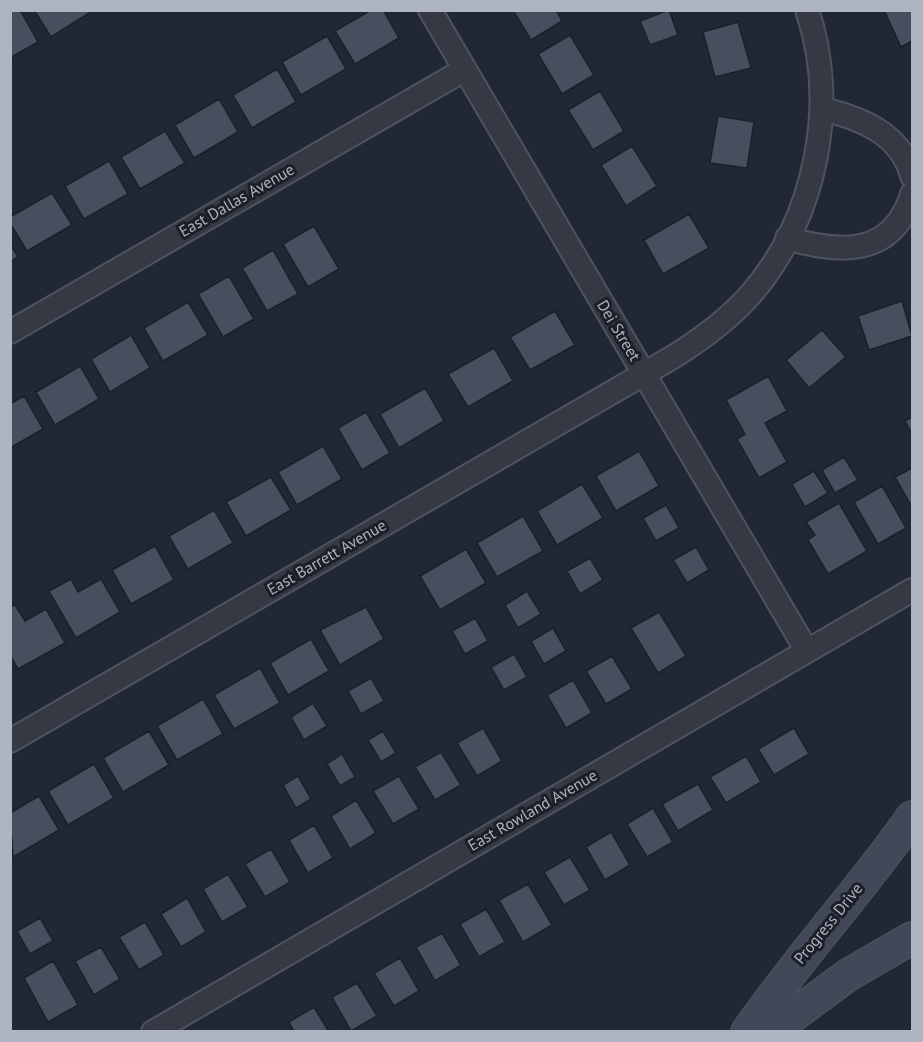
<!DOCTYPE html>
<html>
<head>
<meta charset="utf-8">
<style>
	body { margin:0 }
	#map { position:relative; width:923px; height:1042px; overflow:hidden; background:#212733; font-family:"PT Sans",sans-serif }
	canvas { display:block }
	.frame { position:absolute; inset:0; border:12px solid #aeb4c1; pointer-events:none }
</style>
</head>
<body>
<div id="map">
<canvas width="923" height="1042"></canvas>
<div class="frame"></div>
</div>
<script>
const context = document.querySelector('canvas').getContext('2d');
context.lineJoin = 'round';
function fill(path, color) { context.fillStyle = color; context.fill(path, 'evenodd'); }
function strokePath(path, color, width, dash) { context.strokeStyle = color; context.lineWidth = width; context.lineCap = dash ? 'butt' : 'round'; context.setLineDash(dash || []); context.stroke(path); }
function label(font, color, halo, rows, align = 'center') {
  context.font = font + ' "PT Sans",sans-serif'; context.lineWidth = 6; context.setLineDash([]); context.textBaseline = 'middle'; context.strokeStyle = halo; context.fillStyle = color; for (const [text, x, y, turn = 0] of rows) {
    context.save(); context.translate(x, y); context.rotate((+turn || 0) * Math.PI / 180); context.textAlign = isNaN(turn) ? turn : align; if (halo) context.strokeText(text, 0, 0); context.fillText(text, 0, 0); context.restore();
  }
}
const building = new Path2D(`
	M 13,10 L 20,10 L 38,42 L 10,58 L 10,12 Z
	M 34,10 L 94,10 L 51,37 Z
	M 371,10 L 383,10 L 399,38 L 355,64 L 335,31 Z
	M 513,10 L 556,10 L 562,21 L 531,40 Z
	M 669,10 L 678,35 L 650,45 L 640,21 Z
	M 884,10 L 912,10 L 912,41 L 901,47 Z
	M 738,22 L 751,68 L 715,77 L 703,32 Z
	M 570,35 L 594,75 L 562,94 L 538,54 Z
	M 327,36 L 346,69 L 301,95 L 282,62 Z
	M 277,69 L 296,102 L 252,128 L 233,95 Z
	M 600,91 L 624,131 L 593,150 L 568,110 Z
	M 219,99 L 238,132 L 194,158 L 175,125 Z
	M 718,116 L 754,122 L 747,168 L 710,163 Z
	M 165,131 L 185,163 L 140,189 L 121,157 Z
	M 632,146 L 657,186 L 626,206 L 601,165 Z
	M 109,161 L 128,194 L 84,219 L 65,186 Z
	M 52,193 L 72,225 L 27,251 L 10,223 L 10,217 Z
	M 689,214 L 709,248 L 663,274 L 644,240 Z
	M 314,226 L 339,269 L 308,287 L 283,244 Z
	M 10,244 L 18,257 L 10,262 Z
	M 273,250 L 298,294 L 267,311 L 242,268 Z
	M 229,276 L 254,319 L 223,337 L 198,294 Z
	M 902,301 L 912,336 L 869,350 L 858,316 Z
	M 188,302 L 208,335 L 163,361 L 144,328 Z
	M 555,311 L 575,345 L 530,370 L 510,337 Z
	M 822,330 L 846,357 L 809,388 L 786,360 Z
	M 131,335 L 150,368 L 110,392 L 91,359 Z
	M 494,348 L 513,381 L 468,407 L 448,374 Z
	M 80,366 L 99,399 L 55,425 L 36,392 Z
	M 768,376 L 787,411 L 765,423 L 787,462 L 759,478 L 737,439 L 745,434 L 726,400 Z
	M 425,388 L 444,421 L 399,448 L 380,414 Z
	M 24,396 L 43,429 L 10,448 L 10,404 Z
	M 366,412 L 390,453 L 362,470 L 338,428 Z
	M 912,417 L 912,434 L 905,421 Z
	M 323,446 L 342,479 L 297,505 L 278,472 Z
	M 639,451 L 659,486 L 616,511 L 596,476 Z
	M 844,457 L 858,480 L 835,493 L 822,470 Z
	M 912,468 L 912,507 L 895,477 Z
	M 814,471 L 828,493 L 805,507 L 792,484 Z
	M 271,477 L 291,510 L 246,536 L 226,502 Z
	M 582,484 L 603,518 L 557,545 L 537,511 Z
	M 882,486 L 906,528 L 878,544 L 854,502 Z
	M 839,503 L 867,551 L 828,574 L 808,540 L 815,535 L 806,522 Z
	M 666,505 L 679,528 L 656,541 L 643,518 Z
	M 214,510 L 233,543 L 188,569 L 169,536 Z
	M 523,516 L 543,551 L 497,577 L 477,543 Z
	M 155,546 L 174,580 L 131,604 L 112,570 Z
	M 696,547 L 709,570 L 687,583 L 673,560 Z
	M 466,549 L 486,583 L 440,610 L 420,576 Z
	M 590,558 L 603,580 L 580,594 L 567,571 Z
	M 71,579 L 78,592 L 101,579 L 120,612 L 76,638 L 49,591 Z
	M 527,591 L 541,614 L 518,628 L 505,605 Z
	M 15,605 L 25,621 L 46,609 L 65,643 L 18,669 L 10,655 L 10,607 Z
	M 366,607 L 384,639 L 340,665 L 320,630 Z
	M 659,612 L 686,656 L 658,673 L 631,628 Z
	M 475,618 L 488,641 L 465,654 L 452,631 Z
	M 553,628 L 566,651 L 544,664 L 531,641 Z
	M 311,639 L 329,671 L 288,695 L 270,663 Z
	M 514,654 L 527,677 L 504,690 L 491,667 Z
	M 612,656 L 632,689 L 606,704 L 586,671 Z
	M 260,668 L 280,703 L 234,729 L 214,695 Z
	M 371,678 L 384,701 L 361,714 L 348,691 Z
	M 573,680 L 592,713 L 566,728 L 547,695 Z
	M 203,699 L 223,734 L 177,760 L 157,726 Z
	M 313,703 L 327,726 L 304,740 L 291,717 Z
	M 483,728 L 502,761 L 477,776 L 457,743 Z
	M 794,728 L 809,754 L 774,775 L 758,749 Z
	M 149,731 L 169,765 L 123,792 L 103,758 Z
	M 383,731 L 396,753 L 381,762 L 368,740 Z
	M 441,752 L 461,785 L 435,800 L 415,767 Z
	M 342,754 L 355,777 L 340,786 L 327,764 Z
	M 746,756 L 761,782 L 726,803 L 710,777 Z
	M 94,764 L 114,798 L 68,825 L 48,791 Z
	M 298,776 L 311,799 L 296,808 L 283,785 Z
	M 399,776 L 419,809 L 393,824 L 373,791 Z
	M 698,784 L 713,810 L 678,831 L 662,804 Z
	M 39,796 L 59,830 L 13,857 L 10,813 Z
	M 356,800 L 376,833 L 350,849 L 331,816 Z
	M 653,808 L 673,842 L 647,857 L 627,824 Z
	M 314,825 L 333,858 L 308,873 L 289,840 Z
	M 611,832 L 630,865 L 605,880 L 586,847 Z
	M 271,849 L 290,882 L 265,897 L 245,864 Z
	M 570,857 L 590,890 L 564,905 L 544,872 Z
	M 228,874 L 248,907 L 222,922 L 203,889 Z
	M 528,884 L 552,925 L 523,942 L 499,900 Z
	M 187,898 L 206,932 L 181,947 L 161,914 Z
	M 486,909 L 505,942 L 479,957 L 460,924 Z
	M 40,918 L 53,941 L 30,954 L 17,931 Z
	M 145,922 L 164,955 L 139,970 L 119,937 Z
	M 442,933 L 461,965 L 435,981 L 416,947 Z
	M 101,947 L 120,979 L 94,995 L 75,961 Z
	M 400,958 L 419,991 L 394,1006 L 374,973 Z
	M 53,961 L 78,1005 L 48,1022 L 24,978 Z
	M 357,983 L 377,1016 L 351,1031 L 332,997 Z
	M 314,1007 L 329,1032 L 294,1032 L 289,1022 Z`);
fill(building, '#474e5d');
strokePath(building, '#1b202a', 1.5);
const minor = new Path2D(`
	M 430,10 L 807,651
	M 822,109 C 861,118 901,134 912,176
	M 787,238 C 840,254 893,257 912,194
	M 10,332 L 464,70
	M 10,741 L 673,357 C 702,339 728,320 751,294 C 816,219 839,104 807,10
	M 153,1032 L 912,590`);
const secondary = new Path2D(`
	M 747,1032 C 799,957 860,891 912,817
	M 771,1032 L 848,975 L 912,938`);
strokePath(minor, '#4e545f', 26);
strokePath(secondary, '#4e545f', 34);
strokePath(minor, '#343944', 22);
strokePath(secondary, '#424857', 32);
label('16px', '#aeb4c1', '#1a1f28', [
	["East Dallas Avenue",237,201,-30],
	["Dei Street",618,331,59],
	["East Barrett Avenue",327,558,-30],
	["East Rowland Avenue",533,811,-30],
	["Progress Drive",829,924,-51]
]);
</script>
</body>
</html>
